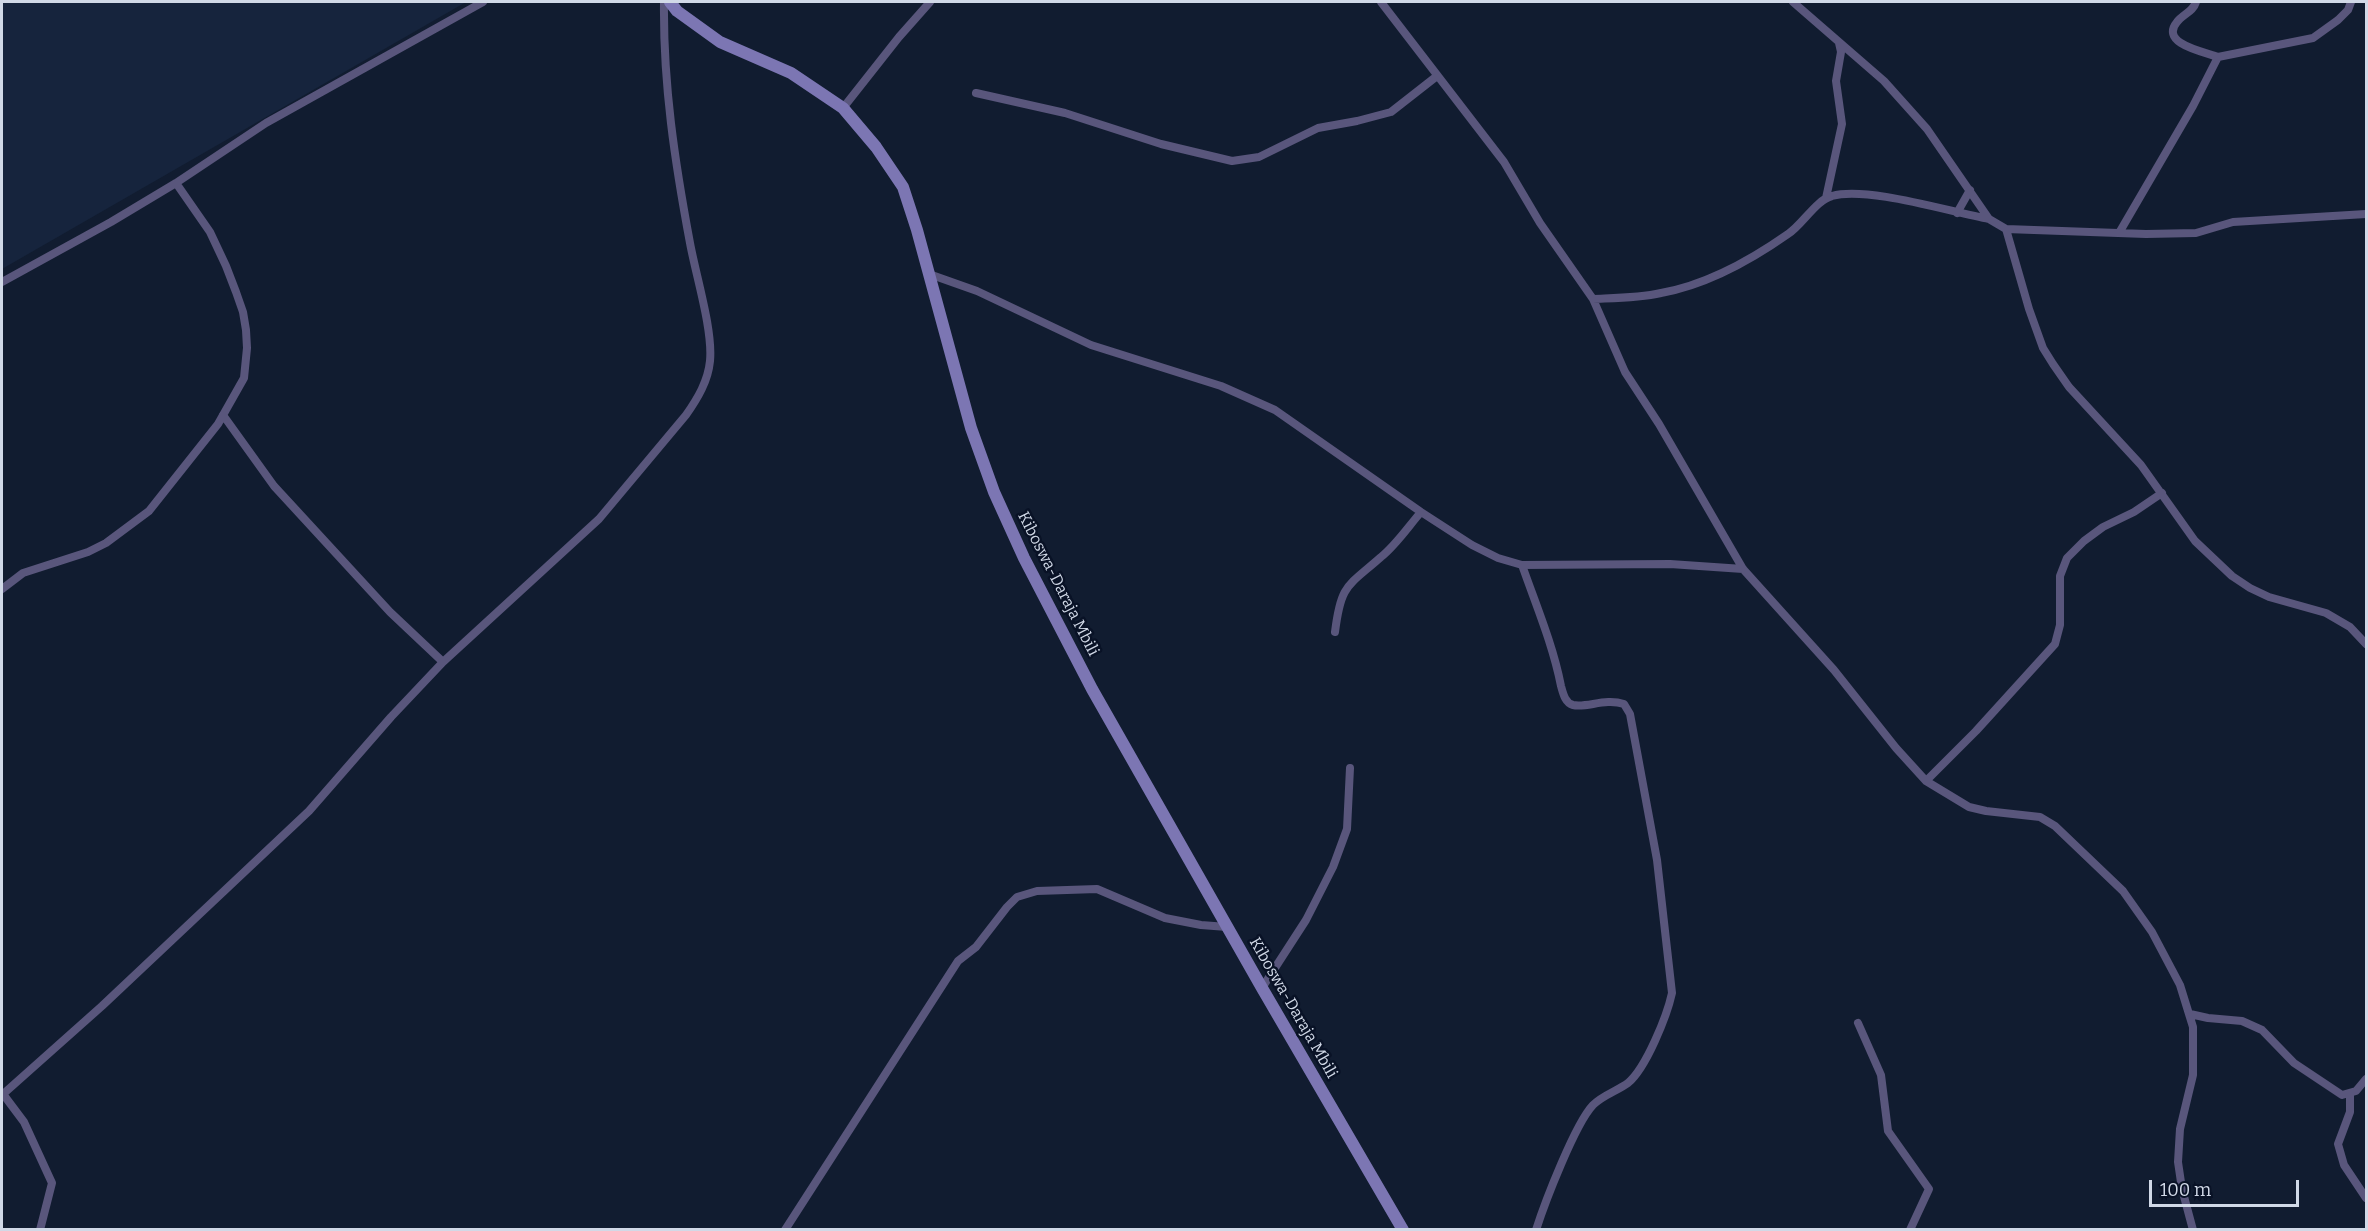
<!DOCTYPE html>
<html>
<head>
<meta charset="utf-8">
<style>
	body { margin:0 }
	#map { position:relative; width:2368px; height:1231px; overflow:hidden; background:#111c30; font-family:Bitter,serif }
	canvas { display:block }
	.frame { position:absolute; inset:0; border:3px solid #d1d9e7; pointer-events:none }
	.scale { position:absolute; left:2149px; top:1180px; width:150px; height:27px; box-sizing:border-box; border:3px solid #d1d9e7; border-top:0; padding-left:8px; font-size:18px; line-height:21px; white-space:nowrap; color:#d1d9e7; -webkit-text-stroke:4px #091226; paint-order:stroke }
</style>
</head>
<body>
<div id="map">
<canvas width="2368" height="1231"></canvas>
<div class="frame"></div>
<div class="scale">100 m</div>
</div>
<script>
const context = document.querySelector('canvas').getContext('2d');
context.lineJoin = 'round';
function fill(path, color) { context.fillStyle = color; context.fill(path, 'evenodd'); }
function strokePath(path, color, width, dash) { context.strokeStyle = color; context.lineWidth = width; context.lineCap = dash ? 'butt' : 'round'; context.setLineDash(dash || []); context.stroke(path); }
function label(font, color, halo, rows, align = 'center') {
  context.font = font + ' Bitter,serif'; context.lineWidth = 5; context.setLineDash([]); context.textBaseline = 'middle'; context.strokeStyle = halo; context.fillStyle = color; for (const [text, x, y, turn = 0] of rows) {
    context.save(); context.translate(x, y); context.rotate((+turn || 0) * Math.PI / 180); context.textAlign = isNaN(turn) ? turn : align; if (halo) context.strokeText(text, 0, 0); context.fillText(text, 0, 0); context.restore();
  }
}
fill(new Path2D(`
	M 2,2 L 466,2 L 2,269 Z`), '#16243d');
strokePath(new Path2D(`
	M 1381,2 L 1504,162 L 1540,223 L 1593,299 C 1616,298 1639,298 1661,293 C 1706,285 1751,260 1788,234 C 1803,224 1816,200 1832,196 C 1867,186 1950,212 1989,219
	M 1793,2 L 1884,81 L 1927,129 L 1989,219 L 2006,229 L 2146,234 L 2196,233 L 2233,222 L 2366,214
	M 2196,2 C 2193,12 2183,14 2177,22 C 2159,44 2205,52 2218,57
	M 976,93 L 1065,113 L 1161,144 L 1232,161 L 1259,157 L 1318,128 L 1357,121 L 1391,112 L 1437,76
	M 843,108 L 899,37 L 930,2
	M 1826,198 L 1842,124 L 1836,81 L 1841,52 L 1839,43
	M 1957,213 L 1970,190
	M 2006,229 L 2029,309 L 2043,348 L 2053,364 L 2069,387 L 2141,465 L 2195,541 L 2232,576 L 2250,588 L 2269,597 L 2326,613 L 2350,627 L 2366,644
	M 2119,233 L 2193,106 L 2218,57 L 2313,38 L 2338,20 L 2348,10 L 2351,2
	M 929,274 L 977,291 L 1091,345 L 1221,386 L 1275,410 L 1421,512 L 1472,545 L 1498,558 L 1522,565 L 1670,564 L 1743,569
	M 2,282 L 111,222 L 176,183 L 266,123 L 483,2
	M 1593,299 L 1625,372 L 1659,424 L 1743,569 L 1834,670 L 1896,748 L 1926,781 L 1969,807 L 1986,811 L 2040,817 L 2055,826 L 2123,891 L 2152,932 L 2180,985 L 2193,1027 L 2193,1075 L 2180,1129 L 2178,1162 L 2182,1189 L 2193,1230
	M 223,415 L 274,486 L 390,612 L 443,662
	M 1522,565 C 1536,605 1553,645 1561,686 C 1563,693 1565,703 1573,705 C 1587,708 1605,698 1624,704 L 1630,714 L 1657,860 L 1672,993 C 1667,1016 1646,1068 1628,1083 C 1617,1091 1603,1095 1593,1105 C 1575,1124 1545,1202 1536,1230
	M 2,589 L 23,573 L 88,552 L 106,543 L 149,511 L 218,424 L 244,378 L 247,348 L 246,330 L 243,312 L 236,292 L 226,266 L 210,232 L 176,183
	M 1335,632 C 1341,584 1347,587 1381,557 C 1396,545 1408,527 1421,512
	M 1926,781 L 1976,731 L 2055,644 L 2060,625 L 2060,576 L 2067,558 L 2084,541 L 2103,527 L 2134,512 L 2162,493
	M 1262,988 L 1306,920 L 1333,867 L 1347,829 L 1350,768
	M 2190,1014 L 2208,1018 L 2242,1021 L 2262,1030 L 2294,1063 L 2342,1095 L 2356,1091 L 2366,1079
	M 1858,1023 L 1881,1075 L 1888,1131 L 1929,1189 L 1910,1230
	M 3,1094 L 24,1122 L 52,1183 L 40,1230
	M 2350,1094 L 2350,1112 L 2338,1144 L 2344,1165 L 2366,1198
	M 2,1095 L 102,1006 L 309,811 L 391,717 L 443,662 L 599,519 L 686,415 C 698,398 708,381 710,361 C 713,330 696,276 690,243 C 675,163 663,84 664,2
	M 785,1230 L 958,961 L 976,947 L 1007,907 L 1017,897 L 1037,891 L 1097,889 L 1165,918 L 1201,925 L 1227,927`), '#59567c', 8);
strokePath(new Path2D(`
	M 670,2 L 677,11 L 720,42 L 791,73 L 843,108 L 876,147 L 903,187 L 917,230 L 971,428 L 994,492 L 1024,558 L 1092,689 L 1262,988 L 1403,1230`), '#7c76b3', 12);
label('16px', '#d1d9e7', '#091226', [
	["Kiboswa-Daraja Mbili",1058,584,63],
	["Kiboswa-Daraja Mbili",1293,1008,60]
]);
</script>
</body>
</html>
